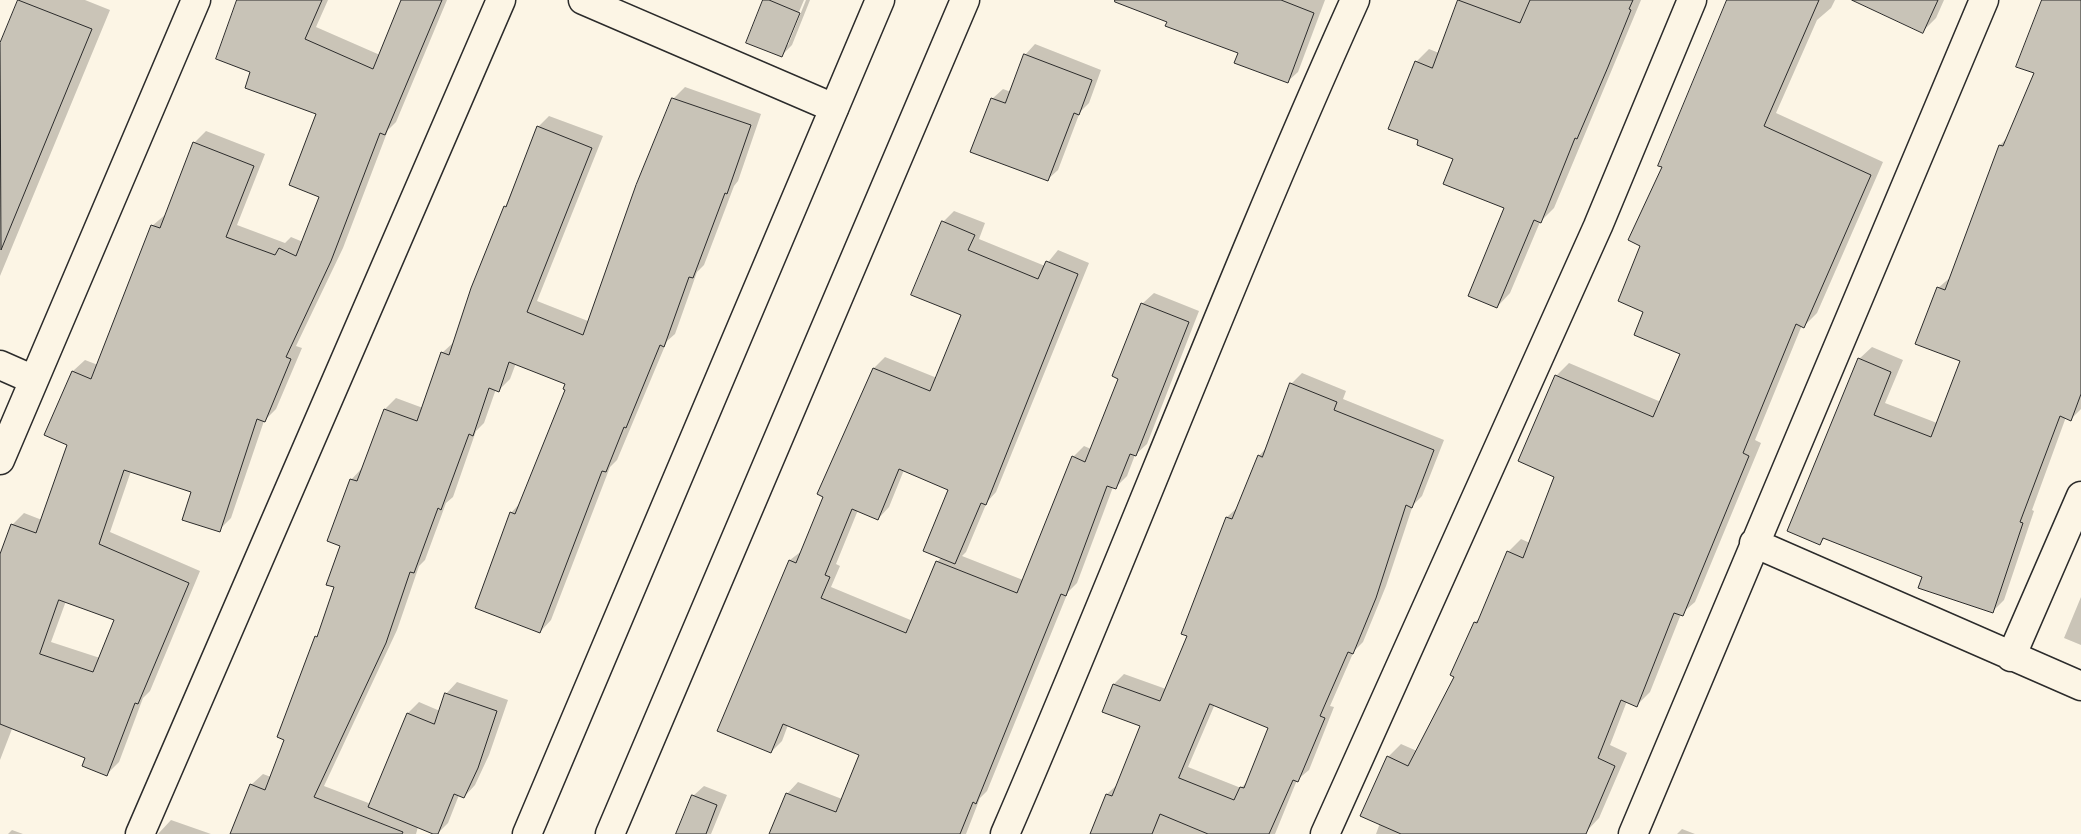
<!DOCTYPE html>
<html>
<head>
<meta charset="utf-8">
<style>
	body { margin:0 }
	canvas { display:block; background:#fcf5e5 }
</style>
</head>
<body>
<canvas width="2081" height="834"></canvas>
<script>
const context = document.querySelector('canvas').getContext('2d');
context.lineJoin = 'round';
function fill(path, color) { context.fillStyle = color; context.fill(path, 'evenodd'); }
function strokePath(path, color, width, dash) { context.strokeStyle = color; context.lineWidth = width; context.lineCap = dash ? 'butt' : 'round'; context.setLineDash(dash || []); context.stroke(path); }
fill(new Path2D(`
	M 19,0 L 85,0 L 110,10 L 0,276 L 0,46 Z
	M 243,0 L 328,0 L 316,27 L 380,55 L 403,0 L 447,0 L 396,122 L 388,130 L 343,248 L 296,346 L 302,348 L 276,409 L 264,421 L 231,518 L 219,530 L 192,491 L 131,471 L 110,532 L 200,571 L 150,691 L 143,698 L 119,762 L 107,774 L 86,757 L 12,729 L 0,760 L 0,558 L 12,525 L 24,513 L 42,520 L 69,445 L 46,435 L 73,371 L 85,360 L 98,365 L 152,226 L 166,214 L 194,143 L 206,131 L 265,154 L 237,225 L 285,243 L 291,237 L 303,242 L 320,196 L 318,113 L 252,71 ZM 66,601 L 116,619 L 100,658 L 51,642 Z
	M 765,0 L 804,0 L 785,45 L 788,45 L 806,0 L 810,0 L 792,45 L 781,56 Z
	M 1176,0 L 1325,0 L 1298,72 L 1287,82 Z
	M 1459,0 L 1641,0 L 1554,208 L 1540,222 L 1510,293 L 1497,307 L 1506,207 L 1454,158 L 1416,62 L 1429,49 L 1439,53 Z
	M 1732,0 L 1835,0 L 1831,8 L 1817,20 L 1776,113 L 1883,162 L 1817,313 L 1804,326 L 1802,325 L 1755,440 L 1761,443 L 1695,602 L 1681,614 L 1650,692 L 1637,705 L 1627,701 L 1610,745 L 1627,753 L 1599,818 L 1584,834 L 1376,834 L 1380,823 L 1388,757 L 1401,744 L 1417,751 L 1456,677 L 1451,674 L 1475,622 L 1481,617 L 1508,552 L 1521,539 L 1530,543 L 1556,476 L 1556,376 L 1569,363 L 1661,402 L 1681,353 L 1645,311 L 1642,245 L 1664,167 Z
	M 1855,0 L 1944,0 L 1936,18 L 1923,31 Z
	M 2045,0 L 2081,0 L 2081,409 L 2071,419 L 2066,417 L 2032,510 L 2034,511 L 2004,600 L 1992,612 L 1923,577 L 1825,538 L 1819,544 L 1859,359 L 1872,347 L 1903,360 L 1885,403 L 1937,423 L 1962,360 L 1938,288 L 1952,276 L 2000,145 L 2007,138 L 2035,72 Z
	M 1035,44 L 1101,70 L 1089,103 L 1080,112 L 1058,170 L 1047,180 L 992,99 L 1003,89 L 1011,92 L 1025,55 Z
	M 685,87 L 761,114 L 738,181 L 734,186 L 704,265 L 697,272 L 675,334 L 667,341 L 617,460 L 610,467 L 551,620 L 540,632 L 511,513 L 521,502 L 567,389 L 567,384 L 516,363 L 510,379 L 499,390 L 496,389 L 484,423 L 476,431 L 453,497 L 446,503 L 425,560 L 419,566 L 397,630 L 324,786 L 371,804 L 408,713 L 419,702 L 440,711 L 446,694 L 457,682 L 508,700 L 489,755 L 475,785 L 464,797 L 459,795 L 448,823 L 437,834 L 418,827 L 416,834 L 232,834 L 251,785 L 263,774 L 271,777 L 285,739 L 316,637 L 320,632 L 336,587 L 351,480 L 362,468 L 385,409 L 396,398 L 423,408 L 442,353 L 454,342 L 472,288 L 538,127 L 549,116 L 603,136 L 537,301 L 588,321 L 673,99 Z
	M 954,211 L 985,223 L 979,239 L 1045,266 L 1058,250 L 1089,263 L 996,492 L 987,502 L 966,552 L 962,556 L 1023,580 L 1073,457 L 1084,446 L 1091,449 L 1120,378 L 1142,304 L 1154,293 L 1199,311 L 1147,444 L 1135,455 L 1127,476 L 1115,488 L 1113,487 L 1077,583 L 1068,592 L 987,791 L 980,798 L 966,834 L 770,834 L 787,794 L 798,782 L 842,799 L 861,755 L 788,725 L 782,741 L 771,752 L 790,560 L 803,550 L 874,368 L 885,357 L 937,378 L 963,315 L 943,222 ZM 904,470 L 950,489 L 942,557 L 937,562 L 913,621 L 831,587 L 840,566 L 836,564 L 858,510 L 878,519 L 889,507 Z
	M 1302,373 L 1346,391 L 1343,399 L 1444,440 L 1422,496 L 1413,505 L 1386,586 L 1363,642 L 1354,651 L 1330,706 L 1334,707 L 1309,770 L 1297,780 L 1275,834 L 1091,834 L 1107,794 L 1118,784 L 1142,726 L 1114,684 L 1124,674 L 1166,689 L 1188,635 L 1182,633 L 1227,517 L 1238,507 L 1259,456 L 1266,448 L 1291,384 ZM 1215,704 L 1270,727 L 1248,781 L 1241,788 L 1188,767 Z
	M 2081,597 L 2081,645 L 2064,638 Z
	M 704,786 L 727,795 L 711,834 L 678,834 L 693,796 Z
	M 171,820 L 211,834 L 158,834 Z
	M 1682,829 L 1695,834 L 1677,834 Z
	M 12,830 L 23,834 L 8,834 Z`), '#0003');
const building = new Path2D(`
	M 18,0 L 92,29 L 1,250 L 0,43 Z
	M 237,0 L 322,0 L 305,39 L 373,69 L 401,0 L 442,0 L 385,135 L 380,133 L 331,261 L 286,357 L 291,359 L 265,422 L 257,419 L 220,532 L 182,520 L 191,492 L 124,470 L 99,544 L 189,583 L 138,704 L 135,703 L 107,776 L 82,766 L 85,758 L 0,724 L 0,554 L 11,524 L 36,533 L 67,445 L 44,435 L 72,371 L 91,379 L 151,225 L 160,228 L 193,142 L 254,166 L 226,237 L 275,255 L 279,248 L 296,256 L 319,197 L 289,185 L 316,114 L 245,88 L 250,72 L 216,59 ZM 59,600 L 114,620 L 93,672 L 40,654 Z
	M 763,0 L 769,0 L 800,13 L 782,57 L 746,43 Z
	M 1115,0 L 1281,0 L 1314,13 L 1288,83 L 1234,63 L 1238,53 L 1165,26 L 1167,22 L 1115,2 Z
	M 1458,0 L 1520,23 L 1530,0 L 1633,0 L 1629,9 L 1631,10 L 1608,67 L 1577,139 L 1575,138 L 1541,223 L 1534,220 L 1497,308 L 1468,296 L 1504,208 L 1443,184 L 1453,159 L 1417,145 L 1418,140 L 1388,129 L 1415,61 L 1432,68 Z
	M 1727,0 L 1819,0 L 1764,126 L 1871,175 L 1804,328 L 1796,324 L 1743,453 L 1749,456 L 1683,616 L 1674,613 L 1637,707 L 1621,700 L 1598,758 L 1615,766 L 1586,834 L 1401,834 L 1360,816 L 1387,756 L 1408,766 L 1454,677 L 1450,675 L 1474,622 L 1477,623 L 1507,551 L 1523,558 L 1554,477 L 1518,461 L 1555,375 L 1653,417 L 1680,354 L 1634,335 L 1643,312 L 1618,301 L 1640,246 L 1628,240 L 1662,167 L 1658,166 Z
	M 1852,0 L 1938,0 L 1923,33 Z
	M 2042,0 L 2081,0 L 2081,394 L 2071,421 L 2060,416 L 2020,522 L 2023,523 L 1993,613 L 1918,588 L 1922,577 L 1823,538 L 1820,545 L 1787,531 L 1858,358 L 1891,372 L 1874,415 L 1931,437 L 1960,361 L 1915,344 L 1937,287 L 1945,290 L 1999,145 L 2003,146 L 2034,73 L 2016,67 Z
	M 1024,54 L 1092,80 L 1079,115 L 1074,113 L 1048,181 L 970,152 L 991,98 L 1005,103 Z
	M 672,98 L 751,125 L 727,194 L 725,193 L 693,278 L 689,277 L 664,347 L 660,345 L 626,428 L 624,427 L 606,472 L 602,471 L 540,633 L 475,608 L 510,512 L 515,514 L 565,390 L 563,389 L 565,384 L 509,362 L 499,392 L 489,388 L 473,436 L 469,434 L 441,510 L 438,508 L 414,573 L 410,572 L 386,643 L 314,797 L 403,832 L 402,834 L 230,834 L 250,784 L 265,790 L 284,740 L 277,737 L 315,636 L 317,637 L 334,587 L 326,585 L 340,546 L 327,541 L 350,479 L 357,481 L 384,409 L 417,421 L 441,352 L 449,355 L 471,288 L 504,206 L 506,207 L 537,126 L 592,148 L 527,312 L 583,335 L 636,185 Z
	M 942,221 L 975,235 L 968,250 L 1038,279 L 1046,261 L 1078,274 L 986,505 L 981,503 L 955,564 L 923,551 L 948,490 L 899,469 L 878,520 L 852,509 L 825,575 L 830,577 L 821,598 L 906,633 L 936,561 L 1017,593 L 1072,456 L 1085,462 L 1118,379 L 1112,376 L 1141,303 L 1189,322 L 1136,456 L 1130,454 L 1116,489 L 1107,486 L 1066,596 L 1061,594 L 976,804 L 973,802 L 960,834 L 769,834 L 786,793 L 836,812 L 859,755 L 783,724 L 771,753 L 717,731 L 789,560 L 796,563 L 823,497 L 817,494 L 873,368 L 930,391 L 961,315 L 911,295 Z
	M 1290,383 L 1337,402 L 1334,410 L 1434,450 L 1412,508 L 1406,505 L 1376,598 L 1353,654 L 1348,652 L 1320,716 L 1325,718 L 1298,782 L 1293,780 L 1269,834 L 1208,834 L 1160,814 L 1152,834 L 1090,834 L 1106,794 L 1112,796 L 1140,726 L 1102,712 L 1113,684 L 1160,701 L 1187,636 L 1181,634 L 1226,517 L 1232,519 L 1258,455 L 1262,457 ZM 1210,704 L 1268,728 L 1244,788 L 1240,787 L 1234,800 L 1179,778 Z
	M 445,693 L 497,711 L 478,768 L 464,798 L 454,794 L 438,834 L 433,834 L 368,807 L 407,713 L 434,724 Z
	M 692,795 L 717,805 L 706,834 L 676,834 Z`);
fill(building, '#c8c3b7');
strokePath(building, '#2b2b2b', 1);
const minor = new Path2D(`
	M 583,0 L 834,108
	M 0,365 L 34,380
	M 0,460 L 196,0
	M 1754,543 L 2081,686
	M 2011,657 L 2081,496
	M 140,834 L 501,0
	M 1005,834 C 1125,557 1231,275 1355,0
	M 1325,834 L 1598,226 L 1692,0
	M 1633,834 L 1984,0`);
const secondary = new Path2D(`
	M 527,834 L 880,0
	M 610,834 L 965,0`);
strokePath(minor, '#2b2b2b', 31);
strokePath(secondary, '#2b2b2b', 31);
strokePath(minor, '#fcf5e5', 28);
strokePath(secondary, '#fcf5e5', 28);
</script>
</body>
</html>
